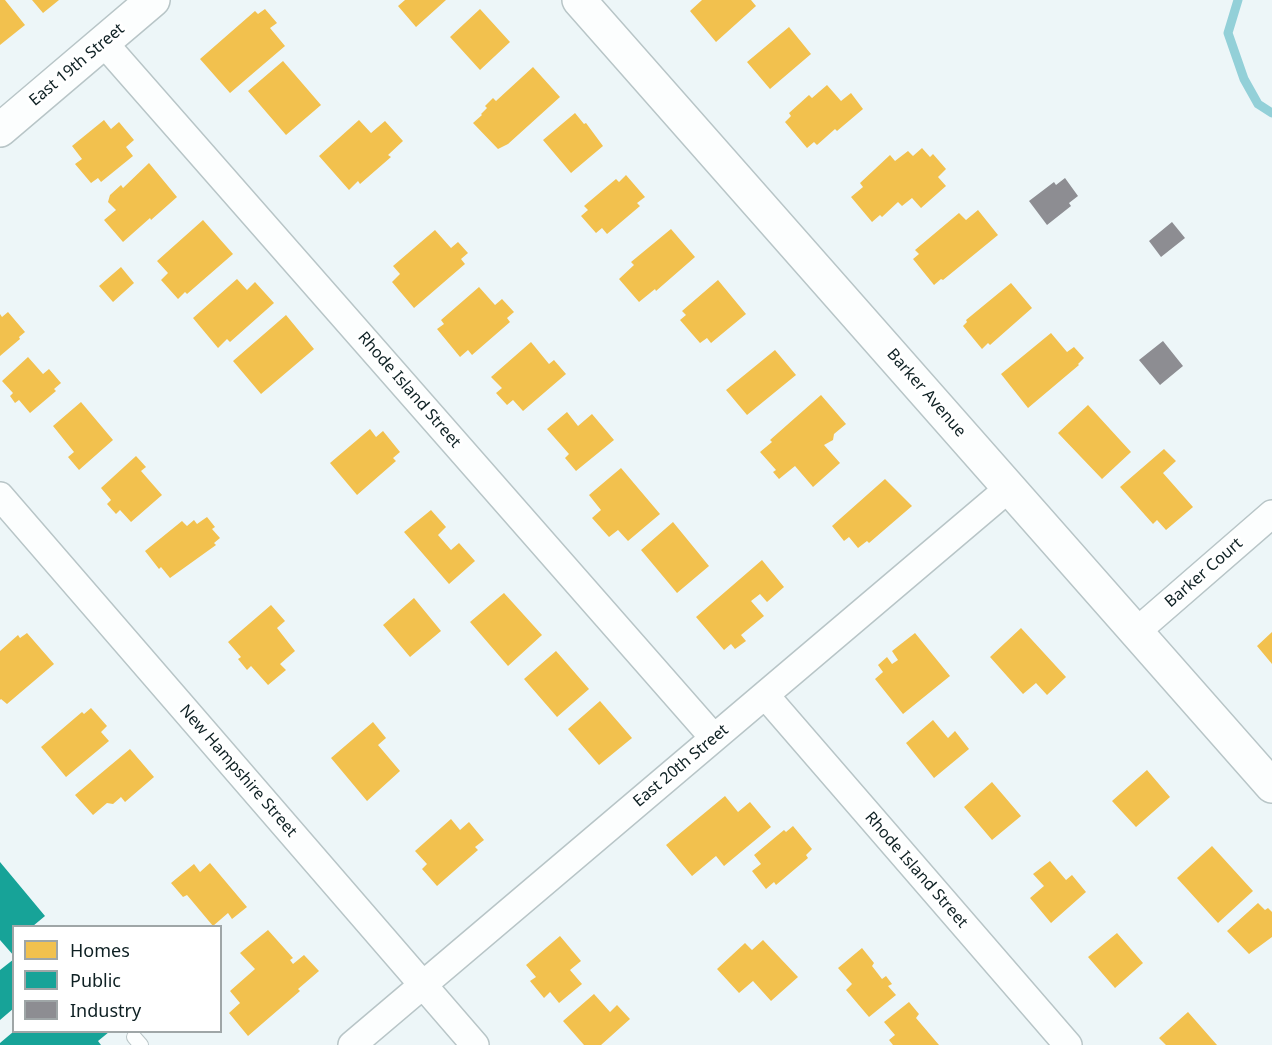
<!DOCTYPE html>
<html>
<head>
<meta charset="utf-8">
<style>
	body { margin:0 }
	#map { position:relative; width:1272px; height:1045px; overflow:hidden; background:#edf6f8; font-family:"Noto Sans",sans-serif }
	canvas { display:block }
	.legend { position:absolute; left:12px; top:925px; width:210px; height:108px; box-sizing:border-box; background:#fff; border:2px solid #9fa6a7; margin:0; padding:8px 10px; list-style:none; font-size:18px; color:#0e2023 }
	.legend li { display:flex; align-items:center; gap:12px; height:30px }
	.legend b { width:30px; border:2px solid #9fa6a7 }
</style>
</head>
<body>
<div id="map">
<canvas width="1272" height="1045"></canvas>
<ul class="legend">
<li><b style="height:16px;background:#f2c14e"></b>Homes</li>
<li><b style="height:16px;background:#17a398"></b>Public</li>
<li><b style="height:16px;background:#8d8d92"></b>Industry</li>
</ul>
</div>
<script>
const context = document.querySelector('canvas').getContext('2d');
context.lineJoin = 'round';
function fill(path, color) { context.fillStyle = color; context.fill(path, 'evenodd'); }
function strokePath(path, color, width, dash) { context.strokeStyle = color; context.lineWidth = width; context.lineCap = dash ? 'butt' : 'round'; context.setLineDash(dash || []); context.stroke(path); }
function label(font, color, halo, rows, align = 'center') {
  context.font = font + ' "Noto Sans",sans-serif'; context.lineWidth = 6; context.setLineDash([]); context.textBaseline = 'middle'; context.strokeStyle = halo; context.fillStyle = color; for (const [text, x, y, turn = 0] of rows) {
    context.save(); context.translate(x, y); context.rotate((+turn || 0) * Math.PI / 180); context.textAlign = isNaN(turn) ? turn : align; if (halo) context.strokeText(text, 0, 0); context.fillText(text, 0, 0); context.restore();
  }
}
fill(new Path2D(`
	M 0,0 L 5,0 L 25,25 L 0,45 Z
	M 32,0 L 59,0 L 43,13 Z
	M 405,0 L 446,0 L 416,27 L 398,6 Z
	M 702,0 L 751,0 L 756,6 L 716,42 L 690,11 Z
	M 265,9 L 277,23 L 270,28 L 285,46 L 230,93 L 200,59 L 255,11 L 258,14 Z
	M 480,9 L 510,42 L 480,70 L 450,37 Z
	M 789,27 L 811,54 L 770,89 L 747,62 Z
	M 283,61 L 321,105 L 286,135 L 248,91 Z
	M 533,67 L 560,97 L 508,144 L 498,149 L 473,123 L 482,115 L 481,114 L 487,108 L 485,106 L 493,98 L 496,101 Z
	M 827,85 L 841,101 L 851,93 L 863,109 L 837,131 L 835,129 L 817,145 L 814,142 L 807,148 L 785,122 L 791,116 L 789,113 L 809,95 L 812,98 Z
	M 575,113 L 584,124 L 586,123 L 603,146 L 571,173 L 543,140 Z
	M 104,120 L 111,129 L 119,122 L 134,140 L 126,147 L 133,156 L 101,182 L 98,178 L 91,183 L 75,164 L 82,159 L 72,146 Z
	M 359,120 L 371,133 L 385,121 L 403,141 L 388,155 L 391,157 L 360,184 L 358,181 L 349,190 L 319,156 Z
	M 922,148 L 930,157 L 933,154 L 946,169 L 938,177 L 946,186 L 921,208 L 912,198 L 902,206 L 898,202 L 882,217 L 880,215 L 872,222 L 851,197 L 863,187 L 860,183 L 890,155 L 895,161 L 908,151 L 913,156 Z
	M 149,163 L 177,197 L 151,220 L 150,218 L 123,242 L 104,220 L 116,210 L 108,202 L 110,195 L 121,185 L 123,188 Z
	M 626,175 L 645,197 L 637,203 L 640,206 L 607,234 L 602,228 L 596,233 L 581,216 L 588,210 L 584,206 L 616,179 L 619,182 Z
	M 978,210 L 998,235 L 943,280 L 941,279 L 934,285 L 913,259 L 919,254 L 915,250 L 959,213 L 966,220 Z
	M 203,220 L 233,254 L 187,294 L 185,292 L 178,299 L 161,280 L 168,273 L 157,261 Z
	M 671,229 L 695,257 L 656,291 L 655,289 L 639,302 L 619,279 L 634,265 L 631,262 Z
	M 435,230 L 451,248 L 458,242 L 468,253 L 461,259 L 465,264 L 414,308 L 392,282 L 400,274 L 393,266 Z
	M 121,267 L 134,283 L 113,302 L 99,286 Z
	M 237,279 L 247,290 L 255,282 L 274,303 L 230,342 L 227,339 L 218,348 L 193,318 Z
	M 718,280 L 746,314 L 711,343 L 707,338 L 700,343 L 680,320 L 686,315 L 682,311 Z
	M 1011,283 L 1032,308 L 990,345 L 988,343 L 982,349 L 963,326 L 967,322 L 966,320 Z
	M 479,287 L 495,305 L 502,299 L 514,312 L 507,318 L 510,322 L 472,355 L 468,350 L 460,357 L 437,329 L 444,324 L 441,320 Z
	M 8,312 L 25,332 L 19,337 L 20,339 L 0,356 L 0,314 L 2,317 Z
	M 286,315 L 314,349 L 261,394 L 233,361 Z
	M 1051,333 L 1067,352 L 1074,347 L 1084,358 L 1078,364 L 1079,365 L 1028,408 L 1001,374 Z
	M 531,342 L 549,364 L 554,360 L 566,374 L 523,411 L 513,400 L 507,405 L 496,393 L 502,388 L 491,377 Z
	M 775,350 L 796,375 L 747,415 L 726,390 Z
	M 28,357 L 43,374 L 49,369 L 61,383 L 54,389 L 56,391 L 30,413 L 19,400 L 15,403 L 10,396 L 13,393 L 2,381 Z
	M 821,395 L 846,424 L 834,434 L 833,440 L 824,445 L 840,463 L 813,487 L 795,466 L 779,479 L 773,472 L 776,470 L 760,452 L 772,442 L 770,440 Z
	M 81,402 L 113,440 L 79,470 L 68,457 L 74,452 L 53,426 Z
	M 1088,405 L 1131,452 L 1102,479 L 1058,433 Z
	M 567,412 L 578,426 L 592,414 L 614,440 L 576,471 L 565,458 L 569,454 L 547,429 Z
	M 370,429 L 376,437 L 383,431 L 400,452 L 393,458 L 396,461 L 357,495 L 330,463 Z
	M 1164,449 L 1176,461 L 1163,473 L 1193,507 L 1166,530 L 1157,520 L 1153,524 L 1120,487 Z
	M 136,456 L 146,467 L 141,471 L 162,495 L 131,522 L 120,510 L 116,514 L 107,504 L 111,500 L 101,488 Z
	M 621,468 L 660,514 L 628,541 L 618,530 L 609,537 L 592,518 L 601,510 L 589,495 Z
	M 885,479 L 912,506 L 869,543 L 867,541 L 858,548 L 849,537 L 844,541 L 832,526 Z
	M 431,510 L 446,527 L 438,535 L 451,550 L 459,543 L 475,561 L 449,584 L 404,532 Z
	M 207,517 L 215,527 L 212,529 L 220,538 L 214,543 L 216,545 L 170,578 L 161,567 L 159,569 L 145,551 L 182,521 L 187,526 L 194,520 L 197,524 Z
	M 673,522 L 709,566 L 677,593 L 641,550 Z
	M 762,560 L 784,587 L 767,602 L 760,594 L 751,601 L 764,616 L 741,635 L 746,641 L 735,649 L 731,644 L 724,650 L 696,617 Z
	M 504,593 L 542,635 L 508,666 L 470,622 Z
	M 414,598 L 441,631 L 410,657 L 383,625 Z
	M 271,605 L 285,621 L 277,628 L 295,651 L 280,664 L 286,670 L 268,685 L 251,666 L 247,670 L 238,659 L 241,657 L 228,642 Z
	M 1021,628 L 1066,677 L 1047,695 L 1036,683 L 1023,694 L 990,657 Z
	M 1272,632 L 1272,664 L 1257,646 Z
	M 27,633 L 54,664 L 7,704 L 1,699 L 0,700 L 0,651 L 18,635 L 20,638 Z
	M 915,633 L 950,676 L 903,714 L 875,679 L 883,672 L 878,665 L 887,657 L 892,664 L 898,660 L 892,651 Z
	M 556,651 L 589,689 L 557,717 L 524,679 Z
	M 600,701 L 632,738 L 599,765 L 568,729 Z
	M 91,708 L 107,726 L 101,732 L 109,741 L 66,777 L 41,747 L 82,712 L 84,714 Z
	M 933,720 L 948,738 L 955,731 L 969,749 L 934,778 L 906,743 Z
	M 373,722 L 386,738 L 378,745 L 400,771 L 367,801 L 331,758 Z
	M 130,749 L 154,777 L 125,802 L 121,797 L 113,804 L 107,803 L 93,815 L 75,795 Z
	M 1147,770 L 1170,797 L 1136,827 L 1112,801 Z
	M 992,782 L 1021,816 L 992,840 L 964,807 Z
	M 725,796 L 738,812 L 750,802 L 771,827 L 724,866 L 716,856 L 692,876 L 666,845 Z
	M 451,819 L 460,830 L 469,822 L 484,840 L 475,847 L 478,850 L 437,886 L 422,869 L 427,864 L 415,851 Z
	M 793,826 L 812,849 L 806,855 L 808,858 L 776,885 L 774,882 L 766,889 L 752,871 L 761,864 L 754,855 L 784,830 L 786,832 Z
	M 1212,846 L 1253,891 L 1218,923 L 1177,878 Z
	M 1050,861 L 1066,880 L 1072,875 L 1086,892 L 1051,923 L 1030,898 L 1044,886 L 1033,874 Z
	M 210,863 L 247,907 L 232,919 L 228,913 L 213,926 L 187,895 L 183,897 L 171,883 L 194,864 L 200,872 Z
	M 1258,903 L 1265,910 L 1268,908 L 1272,912 L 1272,937 L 1249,954 L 1227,931 Z
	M 268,930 L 293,958 L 290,960 L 293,964 L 304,955 L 319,971 L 298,989 L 300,991 L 248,1036 L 229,1013 L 240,1003 L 230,991 L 255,969 L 240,953 Z
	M 1117,933 L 1143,963 L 1115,988 L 1088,957 Z
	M 560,936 L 581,961 L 570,970 L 582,984 L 559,1003 L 550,992 L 544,998 L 530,981 L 536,977 L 526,965 Z
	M 763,940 L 798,977 L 771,1001 L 753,981 L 739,993 L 717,969 L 745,943 L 752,950 Z
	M 862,948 L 874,963 L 872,966 L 882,979 L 886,976 L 892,984 L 888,986 L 896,995 L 869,1017 L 846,990 L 852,984 L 838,968 Z
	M 594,994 L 610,1012 L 617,1005 L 630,1019 L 601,1045 L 584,1045 L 563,1021 Z
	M 909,1002 L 919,1014 L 916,1018 L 939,1045 L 893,1045 L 889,1040 L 895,1035 L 884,1022 Z
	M 1188,1012 L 1217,1045 L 1166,1045 L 1159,1038 Z`), '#f2c14e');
fill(new Path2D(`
	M 0,862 L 45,916 L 33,926 L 14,926 L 14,956 L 0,940 Z
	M 14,959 L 14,1008 L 0,1020 L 0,970 Z
	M 13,1032 L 109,1032 L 98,1041 L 101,1045 L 0,1045 L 0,1043 Z`), '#17a398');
fill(new Path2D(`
	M 1065,178 L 1078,196 L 1069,203 L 1071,206 L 1047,225 L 1029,201 L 1054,182 L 1056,185 Z
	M 1172,222 L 1185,238 L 1161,257 L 1149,241 Z
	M 1163,341 L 1183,366 L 1160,385 L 1139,360 Z`), '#8d8d92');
strokePath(new Path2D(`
	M 1238,0 L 1228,33 L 1244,79 L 1258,104 L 1272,113`), '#93d0d8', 9);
const service = new Path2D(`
	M 134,1037 L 141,1045`);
const minor = new Path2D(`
	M 103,42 L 714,738
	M 0,496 L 475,1045
	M 1136,632 L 1272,514
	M 765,695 L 1068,1045
	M 352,1045 L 1009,488`);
const tertiary = new Path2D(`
	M 579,0 L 1272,786`);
const secondary = new Path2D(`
	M 0,130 L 153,0`);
strokePath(service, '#b8c5c7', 16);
strokePath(minor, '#b8c5c7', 30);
strokePath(tertiary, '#b8c5c7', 36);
strokePath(secondary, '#b8c5c7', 36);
strokePath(service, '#fcfefe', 14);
strokePath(minor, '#fcfefe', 27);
strokePath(tertiary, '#fcfefe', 33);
strokePath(secondary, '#fcfefe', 33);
label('16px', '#0e2023', '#fff', [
	["East 19th Street",77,65,-40],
	["Rhode Island Street",409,390,49],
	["Barker Avenue",926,393,49],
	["Barker Court",1204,573,-41],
	["East 20th Street",681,766,-40],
	["New Hampshire Street",238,771,49],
	["Rhode Island Street",916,870,49]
]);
</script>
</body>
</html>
